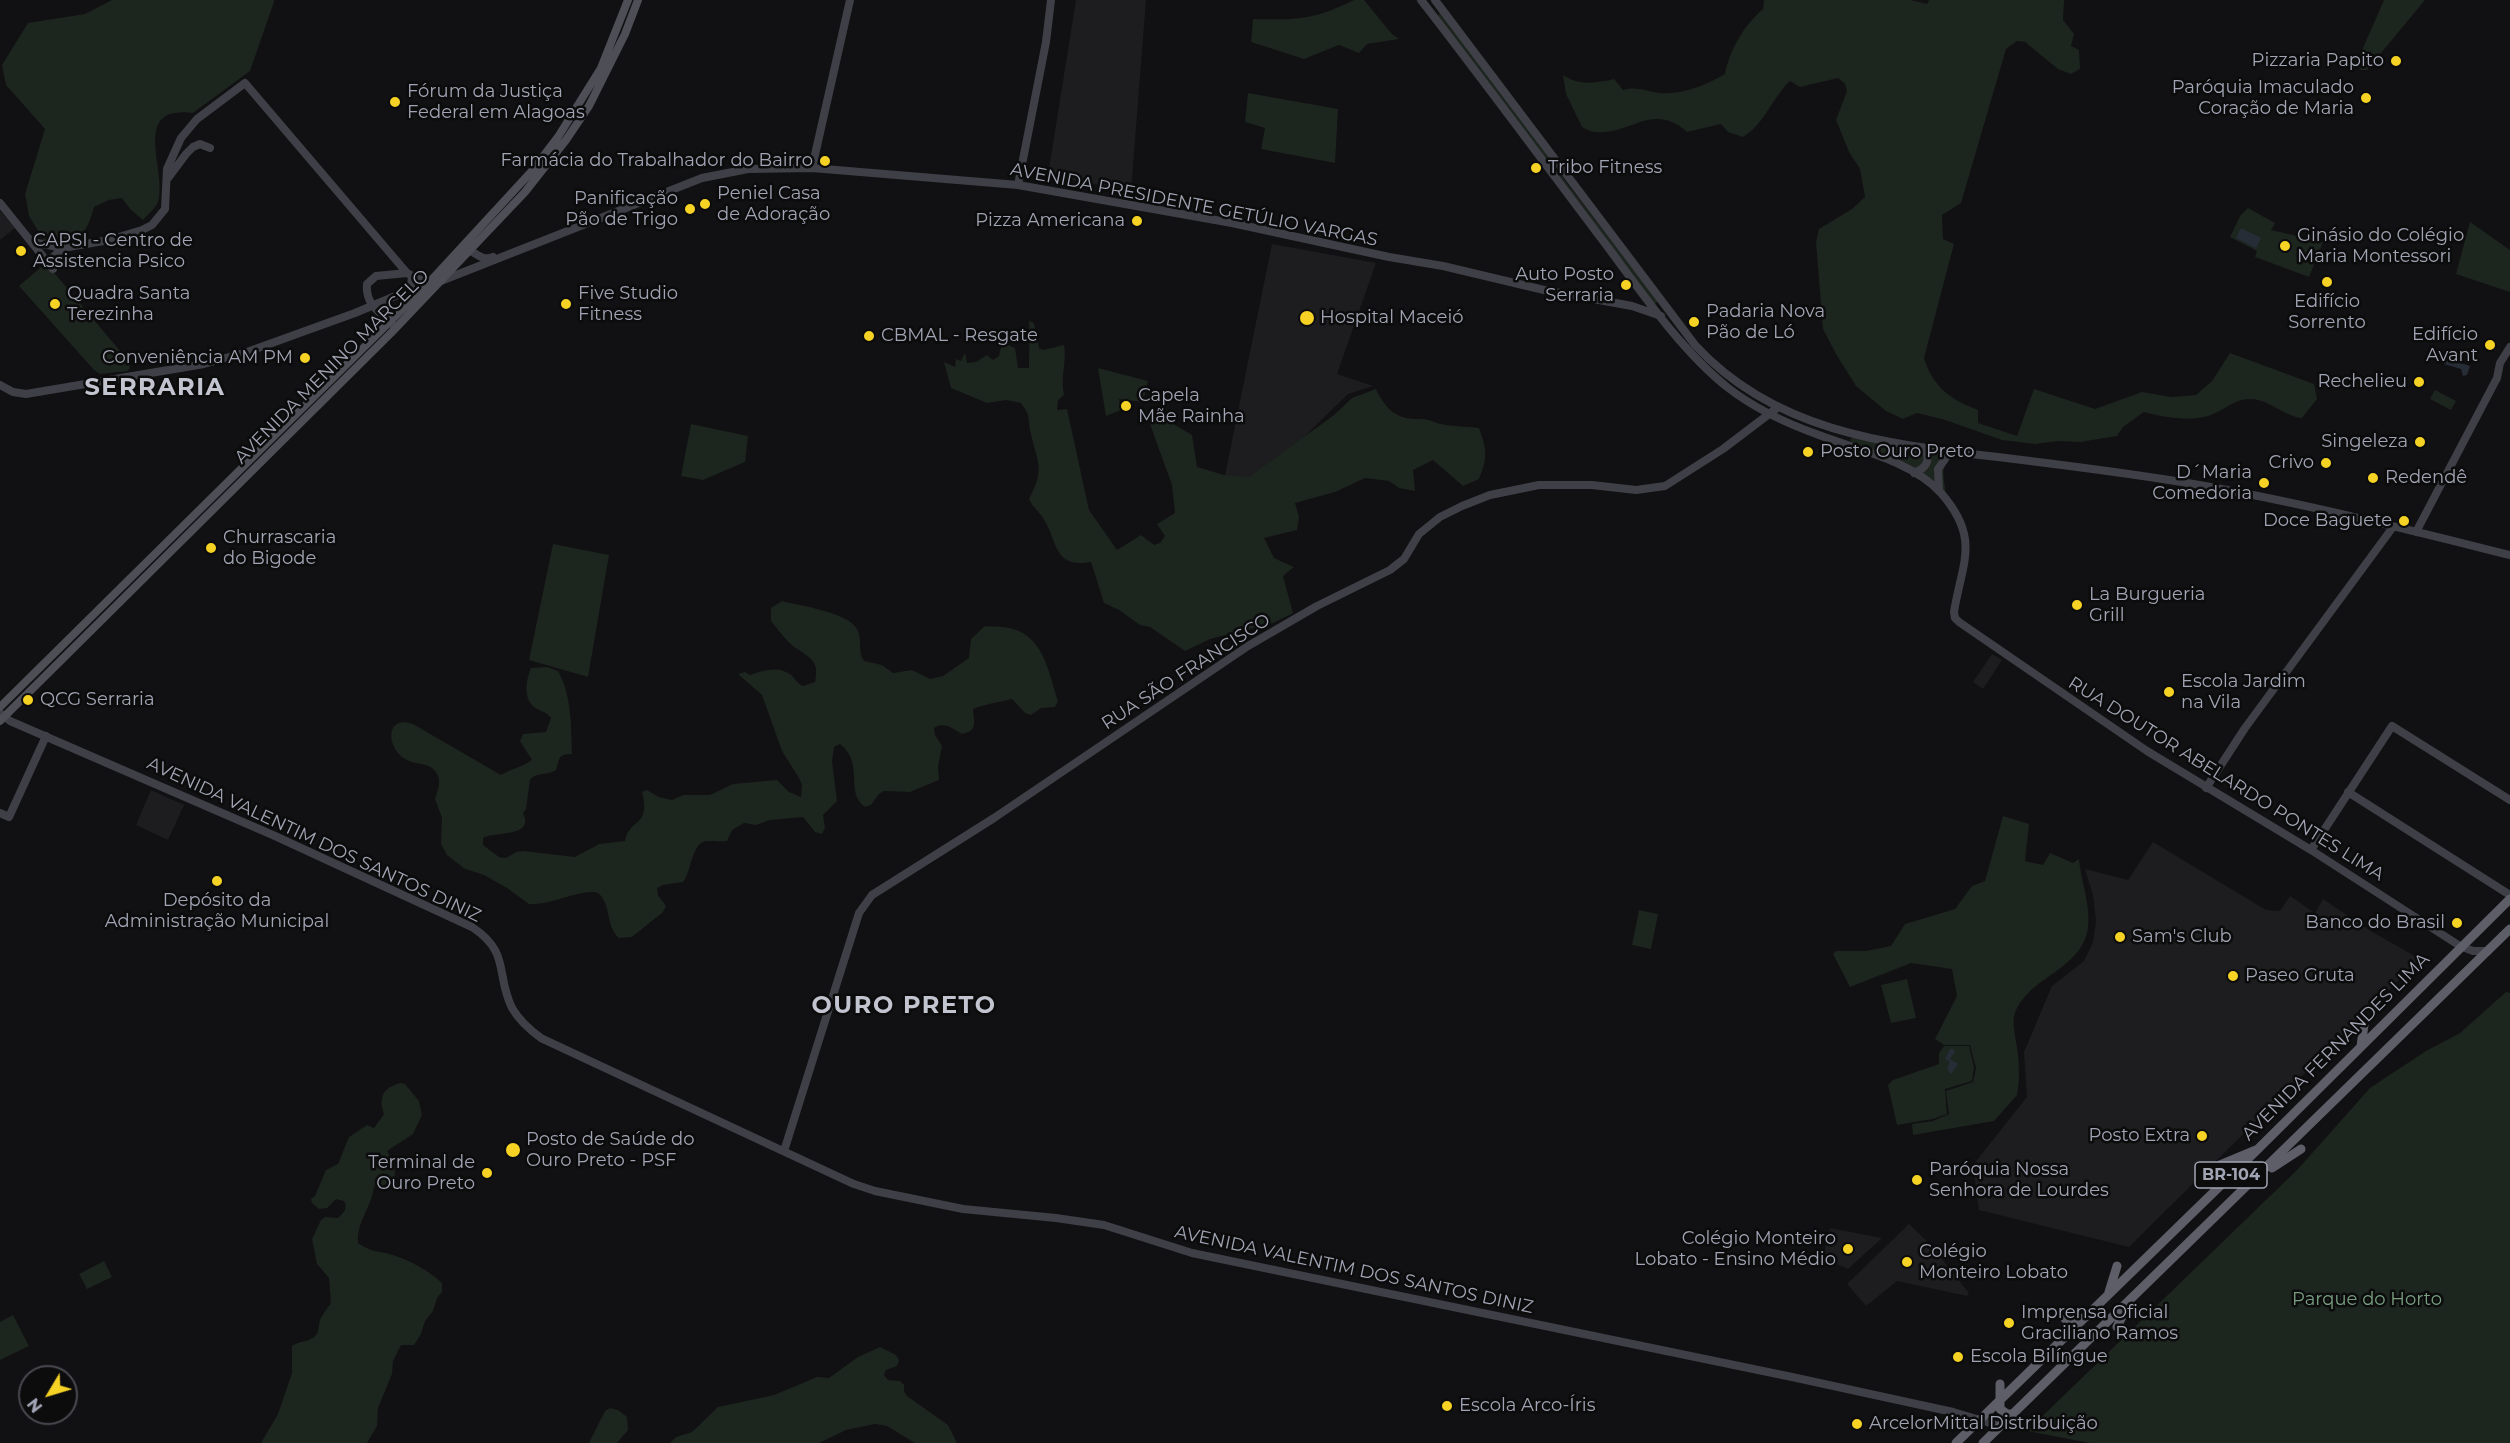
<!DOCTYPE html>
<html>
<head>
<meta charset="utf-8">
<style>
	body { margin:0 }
	#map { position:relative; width:2510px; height:1443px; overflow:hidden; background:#111012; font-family:Montserrat,sans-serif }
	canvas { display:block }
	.north { position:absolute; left:18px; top:1365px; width:60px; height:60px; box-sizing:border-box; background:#0c0c0d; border:2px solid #48494f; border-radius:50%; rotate:232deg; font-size:16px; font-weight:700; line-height:24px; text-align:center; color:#a1a4b3 }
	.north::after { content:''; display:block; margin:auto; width:21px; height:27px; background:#f6d225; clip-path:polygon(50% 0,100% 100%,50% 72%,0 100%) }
</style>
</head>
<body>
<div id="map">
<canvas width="2510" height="1443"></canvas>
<div class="north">N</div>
</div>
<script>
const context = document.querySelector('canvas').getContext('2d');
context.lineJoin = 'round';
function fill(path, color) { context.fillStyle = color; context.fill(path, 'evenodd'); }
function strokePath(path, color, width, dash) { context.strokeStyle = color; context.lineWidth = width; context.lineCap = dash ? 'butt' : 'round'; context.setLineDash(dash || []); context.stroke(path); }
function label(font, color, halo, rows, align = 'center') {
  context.font = font + ' Montserrat,sans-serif'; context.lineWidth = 5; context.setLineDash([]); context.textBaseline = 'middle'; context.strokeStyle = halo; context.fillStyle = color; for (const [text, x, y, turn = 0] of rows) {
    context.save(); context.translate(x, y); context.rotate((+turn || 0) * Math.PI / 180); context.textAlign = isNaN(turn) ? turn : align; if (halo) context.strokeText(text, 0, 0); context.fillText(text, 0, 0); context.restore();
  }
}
fill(new Path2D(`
	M 1076,0 L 1146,0 L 1131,191 L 1048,175 Z
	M 0,211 L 15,228 L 0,240 Z
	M 1272,244 L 1376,263 L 1337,374 L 1373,386 L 1348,394 L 1256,484 L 1224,480 Z
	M 1992,654 L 2002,660 L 1983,689 L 1973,682 Z
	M 151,790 L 184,805 L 168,840 L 136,825 Z
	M 2153,842 L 2266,910 L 2280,911 L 2290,896 L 2315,913 L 2323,899 L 2369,930 L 2420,959 L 2129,1247 L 1979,1210 L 1973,1165 L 2027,1097 L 2024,1052 L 2052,986 L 2084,961 L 2093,942 L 2096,921 L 2093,895 L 2085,869 L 2128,880 Z
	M 1909,1224 L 1930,1244 L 1969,1293 L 1967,1296 L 1897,1281 L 1866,1306 L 1847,1284 Z
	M 1830,1228 L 1882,1238 L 1848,1269 L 1823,1258 Z`), '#1d1d1f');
fill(new Path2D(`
	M 112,0 L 274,0 L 274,2 L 250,71 L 193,113 C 129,105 168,170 158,202 C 156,208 147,215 143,220 L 131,210 L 122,198 L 109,200 L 94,207 C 84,243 79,236 45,242 L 29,216 L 25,194 L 45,129 L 6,85 L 2,65 L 28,23 L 85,14 Z
	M 1354,0 L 1364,0 L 1391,33 L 1399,39 L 1367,44 L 1359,53 L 1339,45 L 1304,59 L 1251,42 L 1253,19 C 1298,20 1313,20 1354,0 Z
	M 1764,0 L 1911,0 L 1927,4 L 1929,0 L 2064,0 L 2063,20 L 2074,34 L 2071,46 L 2079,50 L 2080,69 L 2071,74 L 2058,69 L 2025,42 L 2017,41 L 2006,49 L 1961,203 L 1942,215 L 1943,239 L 1954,244 L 1924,358 C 1933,387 1951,400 1978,410 L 1978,423 L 2017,436 L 2034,389 L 2095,409 L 2142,392 L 2171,397 L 2196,395 L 2212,381 L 2230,353 L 2314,384 L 2317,399 L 2302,418 C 2283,416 2271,400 2251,399 C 2237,398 2225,409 2213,414 C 2194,423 2162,417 2144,412 L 2123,427 L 2117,436 L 2080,442 L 2058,441 L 2035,444 L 2002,440 L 1945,420 L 1917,413 L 1903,419 L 1886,411 L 1856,386 L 1836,354 L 1823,329 L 1816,242 L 1819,229 L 1852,209 L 1865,197 L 1860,169 L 1849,152 L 1836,120 L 1847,91 L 1845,84 L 1838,78 L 1800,87 L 1790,81 C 1772,98 1764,125 1743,137 L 1728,132 L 1721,124 L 1687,132 C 1652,101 1630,136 1595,132 C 1591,132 1586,129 1582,127 L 1566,94 L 1563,75 C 1579,86 1596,83 1614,79 L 1623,90 C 1638,86 1645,91 1660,93 C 1682,95 1706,85 1725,74 C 1729,51 1744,25 1763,9 Z
	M 2384,0 L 2425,0 L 2367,70 L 2361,70 L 2356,64 Z
	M 1440,12 L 1549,157 L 1547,161 L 1438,17 Z
	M 1248,93 L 1338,109 L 1335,163 L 1261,149 L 1265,128 L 1245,122 Z
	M 1553,165 L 1658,301 L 1654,305 L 1550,166 Z
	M 2248,208 L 2275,223 L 2271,230 L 2323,242 L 2309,277 L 2255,257 L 2257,251 L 2230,237 L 2240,216 Z
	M 2470,222 L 2510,250 L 2510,292 L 2456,274 Z
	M 46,263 L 131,364 L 128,371 L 100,374 L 94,370 L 19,286 Z
	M 1029,321 L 1034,323 L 1039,348 L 1043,350 L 1064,345 C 1067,362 1060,378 1064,395 L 1058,400 L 1057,410 L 1067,409 L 1089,510 L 1117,550 L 1141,535 L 1154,545 L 1160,543 L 1165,536 L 1157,524 L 1175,513 L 1172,485 L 1146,413 L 1168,421 L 1192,435 L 1197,467 L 1224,475 L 1249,477 L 1334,415 L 1352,398 L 1376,389 C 1387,412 1398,420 1423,419 C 1429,419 1435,423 1441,424 C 1454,427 1466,426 1479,428 C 1487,451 1488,457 1479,479 L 1463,486 L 1433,460 L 1413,470 L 1415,491 L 1399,488 L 1389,481 L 1365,478 L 1335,492 L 1295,503 L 1299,517 L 1297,530 L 1264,538 L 1274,558 L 1294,567 L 1283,576 L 1293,613 L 1273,623 L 1210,639 L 1185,651 L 1150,627 L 1140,625 L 1119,610 L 1104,603 L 1091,562 C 1052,569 1058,540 1043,518 C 1038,510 1033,508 1029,499 C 1045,468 1038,465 1031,434 C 1027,418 1032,418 1021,403 L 1006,400 L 987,403 L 951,388 L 944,362 L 955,367 L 956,359 L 961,361 L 965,353 L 967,363 L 976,362 L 987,355 L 993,360 L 999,356 L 1001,347 L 1006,344 L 1015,348 L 1018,368 L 1029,368 C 1029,351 1030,337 1029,321 Z
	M 1098,368 L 1148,381 L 1143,402 L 1119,399 L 1121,410 L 1106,416 Z
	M 2435,390 L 2456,401 L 2451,410 L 2430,399 Z
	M 691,424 L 748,436 L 745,462 L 703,480 L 681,476 Z
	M 1854,436 L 1958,454 C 1938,463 1944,476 1946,494 L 1888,455 L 1854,444 L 1850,440 Z
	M 553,544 L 609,555 L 588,677 L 529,660 Z
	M 782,601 C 800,606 848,612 857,629 C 863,640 857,650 864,661 L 882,665 L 893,673 L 912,670 L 930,679 L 943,676 L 969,658 L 971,639 L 985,626 C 994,627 1004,626 1013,629 C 1045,638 1049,675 1058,701 L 1055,707 L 1041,708 L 1031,715 L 1025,713 L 1012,699 C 1000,702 985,704 973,709 C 974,722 978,731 962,734 C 953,729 944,721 934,728 L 935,735 L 942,746 L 938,767 L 939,780 L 910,792 L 884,791 L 879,794 L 871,805 L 865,807 C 844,792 865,763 840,744 L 834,747 L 832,761 L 837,801 L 823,815 L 825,828 L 822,834 L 815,832 L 803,817 L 770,820 L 756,825 L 744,823 L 732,830 L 727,841 C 720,842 713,841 707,841 C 691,842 692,872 683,882 L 663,885 L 657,888 L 658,895 L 666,906 L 663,912 L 632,937 L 619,938 C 605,926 612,905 598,893 C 583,888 550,906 529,904 L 507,888 L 484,875 L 465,869 L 447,855 L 441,844 L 442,818 L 435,799 C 437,792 441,784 438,776 C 432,761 418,766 407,760 C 387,751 383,714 413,724 L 501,775 C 511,769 522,767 532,760 L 520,741 L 523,734 L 546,732 L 551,718 C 546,711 540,712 534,707 C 523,698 526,680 531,668 L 547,667 L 558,671 C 572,696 571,726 572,754 C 557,754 560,760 556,770 C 547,776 537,771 530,780 L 526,809 L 523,813 C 535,838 495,831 483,838 L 483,845 L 499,857 L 506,858 L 516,852 L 523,851 L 575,857 L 599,844 L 625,841 C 630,817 651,828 642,792 L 647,790 L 659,797 L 672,800 L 683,795 L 710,795 L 733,784 L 777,780 L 789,792 L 801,797 L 802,785 L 799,778 L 782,751 L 762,695 L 738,674 L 745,672 L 750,675 C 761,671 777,666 788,673 C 795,677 796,683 803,686 L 815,682 C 820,659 809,658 793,646 C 785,639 778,630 771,621 L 771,608 Z
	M 2003,816 L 2029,824 L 2025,861 L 2043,865 L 2050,853 L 2073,863 L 2079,859 C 2081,881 2091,906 2088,928 C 2081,971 2030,975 2015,1013 C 2011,1023 2017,1042 2018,1054 C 2019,1068 2020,1081 2017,1095 L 1994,1121 L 1913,1135 L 1912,1124 L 1933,1121 L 1949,1114 L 1946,1091 L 1973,1082 L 1976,1068 L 1970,1045 L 1944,1045 L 1935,1039 L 1957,996 L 1952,969 L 1911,963 L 1850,987 L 1833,954 L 1836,951 L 1866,951 L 1891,946 L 1905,924 L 1955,909 L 1972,886 L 1985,881 Z
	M 1639,910 L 1658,914 L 1651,949 L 1632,945 Z
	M 1907,979 L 1916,1018 L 1891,1023 L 1881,985 Z
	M 2506,992 L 2510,993 L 2510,1443 L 2090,1443 L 2027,1431 L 2298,1169 L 2370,1088 L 2426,1051 L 2460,1033 Z
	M 1944,1046 L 1969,1046 L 1974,1067 L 1972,1081 L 1945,1089 L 1947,1114 L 1933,1119 L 1897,1125 L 1888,1085 L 1893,1080 L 1939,1064 L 1939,1053 Z
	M 401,1083 L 405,1084 L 419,1101 L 422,1115 L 413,1134 L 387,1151 L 394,1163 L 395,1176 L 382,1187 L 374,1186 C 372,1207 356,1222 358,1243 C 375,1254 377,1250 393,1255 C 411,1261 428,1270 442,1283 L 442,1292 L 437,1298 L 433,1311 L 425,1321 L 421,1334 L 414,1345 L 401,1345 L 393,1361 L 392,1374 L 378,1408 L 377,1426 L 367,1443 L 261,1443 L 278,1414 L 292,1373 L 292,1346 C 300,1340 307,1343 314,1337 C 319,1333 318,1330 319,1324 C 320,1317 327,1309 331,1303 L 329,1278 L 317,1264 L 312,1239 L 321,1220 L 325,1217 L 338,1218 C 344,1213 348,1208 344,1201 L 336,1199 L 327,1208 L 319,1209 L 312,1203 L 311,1199 L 315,1196 L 326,1170 L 338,1164 L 349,1137 L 367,1125 L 374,1128 L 384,1114 C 378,1098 383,1087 401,1083 Z
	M 104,1261 L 112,1277 L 87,1289 L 79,1274 Z
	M 13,1315 L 29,1346 L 0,1360 L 0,1322 Z
	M 880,1347 L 896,1355 L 899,1360 L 897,1366 L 886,1370 L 884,1375 L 888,1380 L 900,1381 L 904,1385 L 904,1391 L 907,1396 L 948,1425 L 957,1443 L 915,1443 L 887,1426 L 875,1424 L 846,1430 L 819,1443 L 670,1443 L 676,1437 L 692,1432 L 718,1407 L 774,1395 L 817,1377 L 829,1378 L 858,1357 Z
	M 610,1408 L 618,1410 L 627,1417 L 628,1430 L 617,1443 L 589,1443 L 605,1411 Z`), '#1d251f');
fill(new Path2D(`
	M 2241,228 L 2261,238 L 2256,248 L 2236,238 Z
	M 2445,358 L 2470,366 L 2467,375 L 2463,376 L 2461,369 L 2444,364 Z
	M 1950,1049 L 1953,1049 L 1955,1052 L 1950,1059 L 1958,1064 L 1951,1074 L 1947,1068 L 1950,1062 L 1945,1059 Z`), '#272d36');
strokePath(new Path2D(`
	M 1421,0 C 1484,81 1545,164 1607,246 C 1642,293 1681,350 1727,387 C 1755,409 1785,423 1819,435 C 1858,450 1912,461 1941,493 C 1981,539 1962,562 1954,612 L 1955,618 L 1959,622 L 2147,751 L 2311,850 L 2460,946 L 2473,951 L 2488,951
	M 1435,0 L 1695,345 C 1775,432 1887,444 1998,457 C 2055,464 2112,471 2169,480 C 2284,498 2397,527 2510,555
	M 812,168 L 850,0
	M 168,178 L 186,154 L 193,147 L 200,144 L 210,148
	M 1018,185 L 1046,42 L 1051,0
	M 0,203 L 53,269
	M 32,242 L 63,248 L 109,240 L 142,230 L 152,225 L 165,209 L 167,169 L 181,138 L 197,119 L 245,83 L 407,273 L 418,279 L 430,281
	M 466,249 C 476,252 482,262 493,257
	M 53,269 L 52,258 L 63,248
	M 441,281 L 702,178 L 748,169 L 812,168 L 1018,185 L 1232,223 L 1389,257 L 1443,266 L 1544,290 L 1632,306 L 1661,316
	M 394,326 C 380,312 365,305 367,284 L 376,276 L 407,273
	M 0,385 L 13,392 L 26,394 L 204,364 L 247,352 L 355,313 L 400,294 L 411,286 L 412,276
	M 1914,473 C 1926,468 1931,461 1925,449
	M 1939,491 L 1938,469 L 1950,452
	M 2416,532 L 2497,378 L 2500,363 L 2510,347
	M 0,713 L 10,721 L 275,836 L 472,927 C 511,953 495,973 512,1008 C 519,1020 530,1030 541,1038 L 854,1184 L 875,1191 L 963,1209 L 1056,1218 L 1104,1225 L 1192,1253 L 1792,1377 L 1953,1412 L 2000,1426
	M 2206,788 L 2245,728 L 2393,527
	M 2348,792 L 2510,895
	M 0,813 L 9,817 L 46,736
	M 2311,850 L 2392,726 L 2510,800
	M 784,1151 L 859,913 L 872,895 L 994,818 L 1248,646 L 1317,606 L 1390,570 L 1404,559 L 1419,534 L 1440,517 L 1462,506 L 1490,495 L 1539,485 L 1592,485 L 1636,490 L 1665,486 L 1723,449 L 1777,408`), '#3f4047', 8);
strokePath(new Path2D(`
	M 0,707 L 425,287 L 532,171 L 558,137 L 601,68 L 628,0
	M 0,721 L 391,333 L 525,192 L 566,140 L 589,106 L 625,34 L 638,0`), '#4d4e56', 8);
strokePath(new Path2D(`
	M 2361,1046 L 2364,1025
	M 2220,1165 L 2256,1150
	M 2272,1168 L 2301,1149
	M 2109,1292 L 2117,1266
	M 2065,1319 L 2084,1318
	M 2117,1327 L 2129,1302
	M 2000,1384 L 2000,1409 L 2007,1414 L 2013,1414
	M 1956,1443 L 2258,1149 L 2510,899
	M 1983,1443 L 2510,929`), '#5d5e68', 9);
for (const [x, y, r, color] of [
	[2396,61,6,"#f6d225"],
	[2366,98,6,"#f6d225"],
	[395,102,6,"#f6d225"],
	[825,161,6,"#f6d225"],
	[1536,168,6,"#f6d225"],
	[705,204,6,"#f6d225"],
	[690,209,6,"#f6d225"],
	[1137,221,6,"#f6d225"],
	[2285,246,6,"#f6d225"],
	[21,251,6,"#f6d225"],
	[2327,282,6,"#f6d225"],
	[1626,285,6,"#f6d225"],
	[55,304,6,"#f6d225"],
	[566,304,6,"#f6d225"],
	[1307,318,8,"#f6d225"],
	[1694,322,6,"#f6d225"],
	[869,336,6,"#f6d225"],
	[2490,345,6,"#f6d225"],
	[305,358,6,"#f6d225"],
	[2419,382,6,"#f6d225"],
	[1126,406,6,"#f6d225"],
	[2420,442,6,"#f6d225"],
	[1808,452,6,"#f6d225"],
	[2326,463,6,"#f6d225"],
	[2373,478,6,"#f6d225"],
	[2264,483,6,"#f6d225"],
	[2404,521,6,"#f6d225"],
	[211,548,6,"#f6d225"],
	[2077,605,6,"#f6d225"],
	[2169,692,6,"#f6d225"],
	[28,700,6,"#f6d225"],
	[217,881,6,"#f6d225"],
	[2457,923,6,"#f6d225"],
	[2120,937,6,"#f6d225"],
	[2233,976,6,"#f6d225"],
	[2202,1136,6,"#f6d225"],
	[513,1150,8,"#f6d225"],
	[487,1173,6,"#f6d225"],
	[1917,1180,6,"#f6d225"],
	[1848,1249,6,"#f6d225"],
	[1907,1262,6,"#f6d225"],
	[2009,1323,6,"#f6d225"],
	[1958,1357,6,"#f6d225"],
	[1447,1406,6,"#f6d225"],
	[1857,1424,6,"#f6d225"]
]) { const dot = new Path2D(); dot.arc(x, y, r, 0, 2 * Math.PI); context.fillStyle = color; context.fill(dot); strokePath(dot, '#0c0c0d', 2); }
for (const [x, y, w] of [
	[2231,1175,72]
]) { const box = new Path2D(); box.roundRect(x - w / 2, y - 13, w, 26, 4.5); context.fillStyle = '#0c0c0d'; context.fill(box); strokePath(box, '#a1a4b3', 1.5); }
label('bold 16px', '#a1a4b3', null, [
	["BR-104",2231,1175]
]);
label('18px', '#a1a4b3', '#0c0c0d', [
	["Pizzaria Papito",2384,61,"right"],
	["Paróquia Imaculado",2354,88,"right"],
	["Coração de Maria",2354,109,"right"],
	["Fórum da Justiça",407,92],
	["Federal em Alagoas",407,113],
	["Farmácia do Trabalhador do Bairro",813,161,"right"],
	["Tribo Fitness",1548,168],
	["Peniel Casa",717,194],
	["de Adoração",717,215],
	["Panificação",678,199,"right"],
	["Pão de Trigo",678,220,"right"],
	["Pizza Americana",1125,221,"right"],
	["Ginásio do Colégio",2297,236],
	["Maria Montessori",2297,257],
	["CAPSI - Centro de",33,241],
	["Assistencia Psico",33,262],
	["Auto Posto",1614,275,"right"],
	["Serraria",1614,296,"right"],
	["Quadra Santa",67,294],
	["Terezinha",67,315],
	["Five Studio",578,294],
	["Fitness",578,315],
	["Edifício",2327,302,"center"],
	["Sorrento",2327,323,"center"],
	["Padaria Nova",1706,312],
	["Pão de Ló",1706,333],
	["Hospital Maceió",1320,318],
	["Edifício",2478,335,"right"],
	["Avant",2478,356,"right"],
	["CBMAL - Resgate",881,336],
	["Conveniência AM PM",293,358,"right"],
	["Rechelieu",2407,382,"right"],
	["Capela",1138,396],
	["Mãe Rainha",1138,417],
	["Singeleza",2408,442,"right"],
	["Posto Ouro Preto",1820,452],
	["Crivo",2314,463,"right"],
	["D´Maria",2252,473,"right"],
	["Comedoria",2252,494,"right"],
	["Redendê",2385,478],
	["Doce Baguete",2392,521,"right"],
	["Churrascaria",223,538],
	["do Bigode",223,559],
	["La Burgueria",2089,595],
	["Grill",2089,616],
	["Escola Jardim",2181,682],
	["na Vila",2181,703],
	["QCG Serraria",40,700],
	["Depósito da",217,901,"center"],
	["Administração Municipal",217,922,"center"],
	["Banco do Brasil",2445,923,"right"],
	["Sam's Club",2132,937],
	["Paseo Gruta",2245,976],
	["Posto Extra",2190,1136,"right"],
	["Posto de Saúde do",526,1140],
	["Ouro Preto - PSF",526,1161],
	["Terminal de",475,1163,"right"],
	["Ouro Preto",475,1184,"right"],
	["Paróquia Nossa",1929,1170],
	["Senhora de Lourdes",1929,1191],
	["Colégio Monteiro",1836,1239,"right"],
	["Lobato - Ensino Médio",1836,1260,"right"],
	["Colégio",1919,1252],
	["Monteiro Lobato",1919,1273],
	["Imprensa Oficial",2021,1313],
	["Graciliano Ramos",2021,1334],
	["Escola Bilíngue",1970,1357],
	["Escola Arco-Íris",1459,1406],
	["ArcelorMittal Distribuição",1869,1424]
], 'left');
label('18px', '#a1a4b3', '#0c0c0d', [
	["AVENIDA PRESIDENTE GETÚLIO VARGAS",1194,205,11],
	["AVENIDA MENINO MARCELO",332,367,-45],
	["RUA SÃO FRANCISCO",1186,672,-33],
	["RUA DOUTOR ABELARDO PONTES LIMA",2226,779,32],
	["AVENIDA VALENTIM DOS SANTOS DINIZ",314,840,25],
	["AVENIDA FERNANDES LIMA",2336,1047,-45],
	["AVENIDA VALENTIM DOS SANTOS DINIZ",1354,1270,12]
]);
label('18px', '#789f80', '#0c0c0d', [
	["Parque do Horto",2367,1300]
]);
context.letterSpacing = '1.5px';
label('bold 24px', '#c2c4cf', '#0c0c0d', [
	["SERRARIA",155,388],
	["OURO PRETO",904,1006]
]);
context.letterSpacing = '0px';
</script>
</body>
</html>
